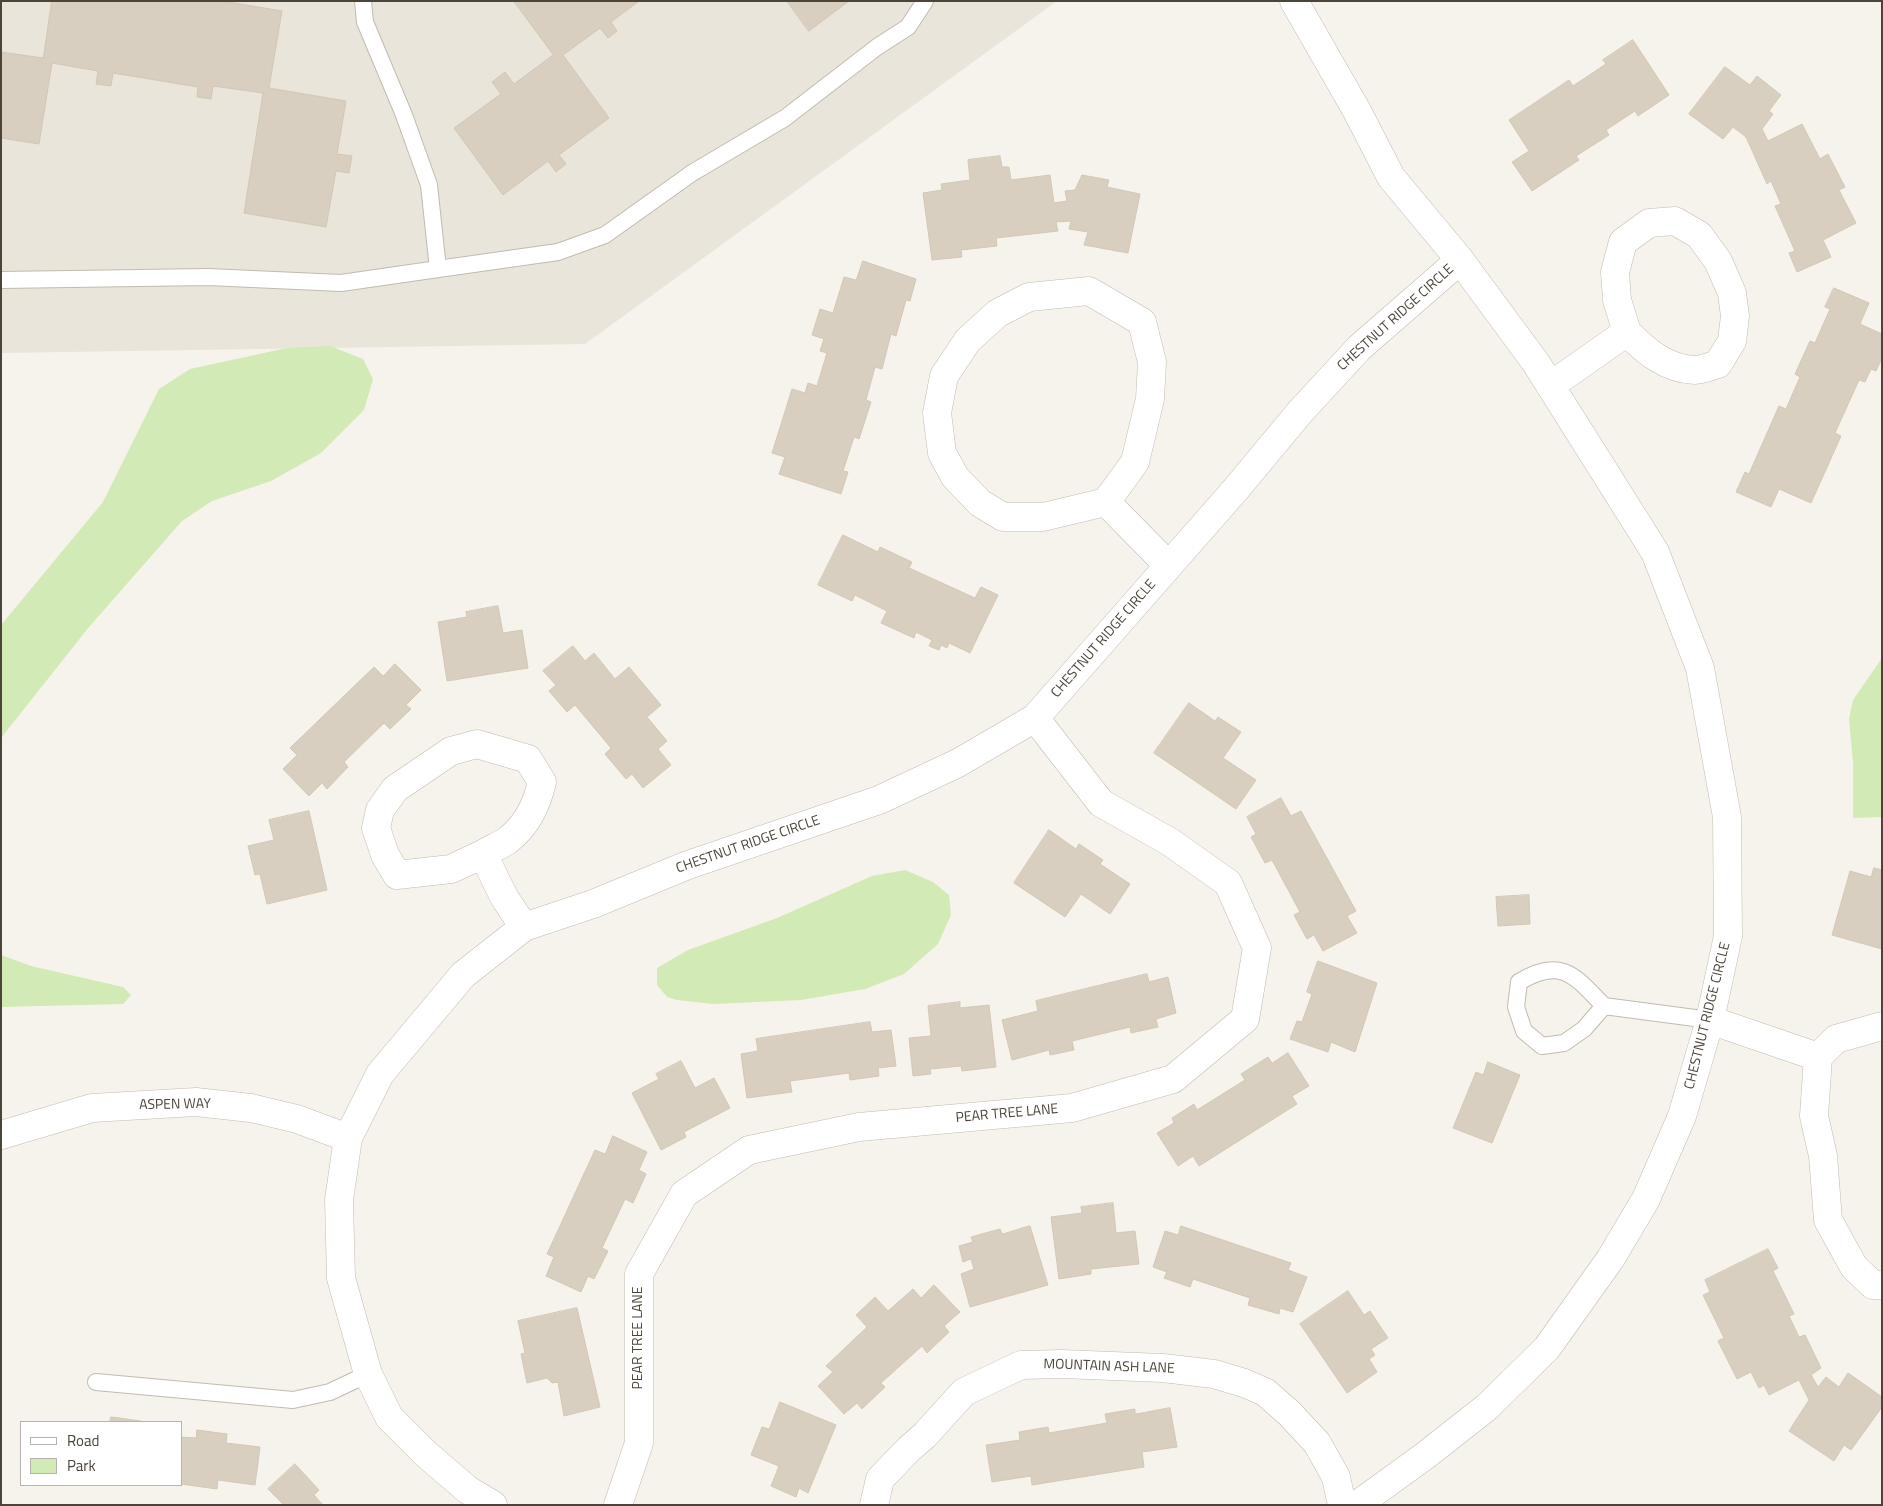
<!DOCTYPE html>
<html>
<head>
<meta charset="utf-8">
<style>
	body { margin:0 }
	#map { position:relative; width:1883px; height:1506px; overflow:hidden; background:#f6f3ec; font-family:"Titillium Web",sans-serif }
	canvas { display:block }
	.frame { position:absolute; inset:0; border:2px solid #4b4439; pointer-events:none }
	.legend { position:absolute; left:20px; top:1421px; width:162px; height:65px; box-sizing:border-box; background:#fff; border:1px solid #b7b4b0; margin:0; padding:6px 9px; list-style:none; font-size:15px; color:#4b4439 }
	.legend li { display:flex; align-items:center; gap:10px; height:25px }
	.legend b { width:25px; border:1px solid #b7b4b0 }
</style>
</head>
<body>
<div id="map">
<canvas width="1883" height="1506"></canvas>
<div class="frame"></div>
<ul class="legend">
<li><b style="height:6px;background:#fff"></b>Road</li>
<li><b style="height:14px;background:#d2eab5"></b>Park</li>
</ul>
</div>
<script>
const context = document.querySelector('canvas').getContext('2d');
context.lineJoin = 'round';
function fill(path, color) { context.fillStyle = color; context.fill(path, 'evenodd'); }
function strokePath(path, color, width, dash) { context.strokeStyle = color; context.lineWidth = width; context.lineCap = dash ? 'butt' : 'round'; context.setLineDash(dash || []); context.stroke(path); }
function label(font, color, halo, rows, align = 'center') {
  context.font = font + ' "Titillium Web",sans-serif'; context.lineWidth = 4; context.setLineDash([]); context.textBaseline = 'middle'; context.strokeStyle = halo; context.fillStyle = color; for (const [text, x, y, turn = 0] of rows) {
    context.save(); context.translate(x, y); context.rotate((+turn || 0) * Math.PI / 180); context.textAlign = isNaN(turn) ? turn : align; if (halo) context.strokeText(text, 0, 0); context.fillText(text, 0, 0); context.restore();
  }
}
fill(new Path2D(`
	M 1,1 L 1057,1 L 585,344 L 1,353 Z`), '#eae5da');
fill(new Path2D(`
	M 330,346 L 363,359 L 373,379 L 364,410 L 321,453 L 271,481 L 212,501 L 182,521 L 89,627 L 1,738 L 1,625 L 103,502 L 159,389 L 190,369 L 287,348 Z
	M 1882,658 L 1882,817 L 1853,818 L 1853,762 L 1849,719 L 1853,700 Z
	M 905,870 L 933,882 L 949,895 L 951,915 L 938,944 L 904,974 L 865,989 L 801,1000 L 713,1004 L 677,1000 L 667,997 L 657,985 L 657,968 L 688,950 L 777,918 L 872,876 Z
	M 1,955 L 31,966 L 123,987 L 131,995 L 123,1004 L 1,1007 Z`), '#d2eab5');
const building = new Path2D(`
	M 52,1 L 223,1 L 282,11 L 269,88 L 346,101 L 337,154 L 352,156 L 349,173 L 336,171 L 326,227 L 244,213 L 263,93 L 213,86 L 211,99 L 197,97 L 198,87 L 113,73 L 111,86 L 96,84 L 98,71 L 52,63 L 39,144 L 1,138 L 1,52 L 43,58 Z
	M 514,1 L 639,1 L 611,22 L 617,31 L 608,38 L 600,28 L 563,55 L 609,118 L 559,155 L 566,164 L 556,172 L 548,161 L 503,195 L 454,128 L 501,94 L 492,82 L 505,72 L 514,84 L 553,55 Z
	M 787,1 L 849,1 L 809,31 Z
	M 1633,40 L 1669,95 L 1638,116 L 1635,111 L 1606,130 L 1609,135 L 1576,156 L 1579,160 L 1532,191 L 1512,162 L 1529,151 L 1509,120 L 1569,80 L 1573,86 L 1606,64 L 1603,60 Z
	M 1725,67 L 1750,85 L 1757,76 L 1781,95 L 1769,111 L 1773,114 L 1762,129 L 1768,141 L 1802,124 L 1820,159 L 1828,154 L 1845,187 L 1839,190 L 1856,223 L 1823,240 L 1831,257 L 1797,272 L 1789,253 L 1795,251 L 1775,206 L 1781,204 L 1771,181 L 1767,184 L 1746,137 L 1733,127 L 1723,139 L 1689,114 Z
	M 1000,156 L 1002,167 L 1009,167 L 1011,180 L 1050,175 L 1054,203 L 1067,201 L 1065,191 L 1075,190 L 1082,175 L 1109,180 L 1107,187 L 1140,194 L 1128,253 L 1084,245 L 1088,232 L 1069,229 L 1071,221 L 1056,222 L 1058,231 L 996,238 L 997,246 L 961,250 L 962,257 L 932,260 L 923,193 L 942,190 L 941,184 L 970,180 L 968,160 Z
	M 863,261 L 916,279 L 910,301 L 906,300 L 896,336 L 891,334 L 882,369 L 875,367 L 866,400 L 871,402 L 859,439 L 854,437 L 843,471 L 848,472 L 841,494 L 779,474 L 785,457 L 772,453 L 792,389 L 805,393 L 808,383 L 817,386 L 827,353 L 820,351 L 824,339 L 812,335 L 820,309 L 833,313 L 844,277 L 856,280 Z
	M 1834,288 L 1869,303 L 1860,324 L 1882,334 L 1882,358 L 1876,371 L 1871,369 L 1865,382 L 1859,380 L 1835,433 L 1841,436 L 1811,503 L 1779,489 L 1771,507 L 1736,492 L 1745,472 L 1749,474 L 1779,406 L 1786,409 L 1800,377 L 1795,374 L 1810,341 L 1815,343 L 1830,309 L 1825,307 Z
	M 843,535 L 878,552 L 880,547 L 912,562 L 909,568 L 975,598 L 981,587 L 998,595 L 970,653 L 949,643 L 947,648 L 941,645 L 939,650 L 929,646 L 932,640 L 916,632 L 914,638 L 881,623 L 887,611 L 855,595 L 852,601 L 818,585 Z
	M 498,606 L 503,633 L 522,630 L 528,668 L 447,681 L 438,622 L 467,617 L 466,612 Z
	M 573,646 L 585,661 L 594,653 L 615,679 L 629,667 L 661,705 L 647,717 L 667,741 L 658,749 L 671,765 L 643,788 L 632,774 L 626,779 L 605,754 L 611,748 L 575,705 L 567,712 L 549,691 L 556,685 L 543,671 Z
	M 395,664 L 421,690 L 406,705 L 411,709 L 390,729 L 384,723 L 344,762 L 348,767 L 327,789 L 322,783 L 309,796 L 283,769 L 297,755 L 290,748 L 374,667 L 383,676 Z
	M 1189,703 L 1215,721 L 1218,717 L 1241,732 L 1223,758 L 1256,780 L 1236,809 L 1154,753 Z
	M 1281,798 L 1291,816 L 1301,811 L 1356,911 L 1347,916 L 1357,933 L 1323,951 L 1314,935 L 1307,939 L 1294,915 L 1300,912 L 1272,860 L 1265,863 L 1251,837 L 1256,834 L 1247,817 Z
	M 309,811 L 327,890 L 267,904 L 260,874 L 255,875 L 248,846 L 274,840 L 269,820 Z
	M 1049,830 L 1076,849 L 1079,844 L 1103,860 L 1100,864 L 1130,884 L 1110,914 L 1081,894 L 1065,917 L 1014,883 Z
	M 1874,868 L 1882,870 L 1882,949 L 1832,935 L 1850,871 L 1871,877 Z
	M 1529,895 L 1530,924 L 1498,926 L 1496,897 Z
	M 1318,961 L 1377,983 L 1355,1052 L 1331,1042 L 1328,1052 L 1290,1039 L 1297,1021 L 1302,1022 L 1312,994 L 1307,992 Z
	M 1147,974 L 1149,982 L 1168,977 L 1176,1013 L 1156,1019 L 1158,1027 L 1131,1033 L 1130,1027 L 1072,1041 L 1074,1050 L 1050,1055 L 1049,1050 L 1012,1060 L 1002,1020 L 1038,1011 L 1036,1001 Z
	M 960,1002 L 960,1008 L 989,1005 L 996,1067 L 962,1071 L 961,1066 L 930,1069 L 931,1074 L 913,1076 L 909,1038 L 931,1036 L 928,1006 Z
	M 870,1022 L 872,1032 L 891,1030 L 896,1066 L 878,1068 L 879,1076 L 850,1080 L 849,1073 L 790,1081 L 792,1092 L 747,1098 L 741,1054 L 758,1051 L 756,1039 Z
	M 1288,1053 L 1309,1086 L 1292,1096 L 1297,1104 L 1199,1166 L 1193,1156 L 1178,1166 L 1157,1133 L 1174,1123 L 1172,1118 L 1194,1104 L 1197,1110 L 1245,1080 L 1241,1074 L 1268,1057 L 1272,1063 Z
	M 681,1061 L 695,1088 L 714,1078 L 730,1108 L 684,1132 L 686,1137 L 661,1150 L 632,1093 L 659,1079 L 656,1074 Z
	M 1488,1062 L 1520,1075 L 1492,1143 L 1453,1128 L 1476,1072 L 1483,1075 Z
	M 613,1136 L 647,1152 L 639,1170 L 646,1174 L 633,1203 L 625,1199 L 602,1248 L 608,1251 L 594,1279 L 588,1276 L 581,1292 L 546,1276 L 554,1257 L 547,1254 L 595,1150 L 605,1154 Z
	M 1113,1203 L 1116,1233 L 1135,1231 L 1139,1264 L 1091,1269 L 1091,1274 L 1059,1279 L 1051,1217 L 1082,1213 L 1081,1207 Z
	M 1030,1226 L 1048,1285 L 970,1307 L 961,1274 L 974,1269 L 971,1259 L 963,1262 L 959,1246 L 973,1242 L 971,1237 L 1000,1229 L 1002,1234 Z
	M 1181,1226 L 1291,1263 L 1288,1270 L 1307,1277 L 1293,1312 L 1280,1308 L 1279,1314 L 1248,1305 L 1250,1298 L 1193,1279 L 1190,1287 L 1164,1278 L 1167,1272 L 1153,1267 L 1165,1231 L 1178,1235 Z
	M 1768,1249 L 1778,1268 L 1773,1271 L 1794,1314 L 1789,1316 L 1799,1337 L 1805,1335 L 1821,1368 L 1811,1375 L 1818,1387 L 1826,1377 L 1839,1387 L 1848,1373 L 1882,1397 L 1882,1407 L 1851,1450 L 1844,1445 L 1834,1461 L 1789,1431 L 1809,1400 L 1799,1380 L 1769,1395 L 1764,1385 L 1759,1388 L 1751,1372 L 1737,1379 L 1718,1341 L 1724,1338 L 1703,1295 L 1710,1292 L 1705,1280 Z
	M 934,1285 L 960,1312 L 944,1326 L 949,1332 L 927,1353 L 922,1346 L 881,1383 L 885,1387 L 862,1409 L 857,1403 L 844,1414 L 818,1386 L 833,1372 L 826,1366 L 867,1327 L 856,1315 L 875,1297 L 888,1311 L 913,1289 L 921,1298 Z
	M 1348,1291 L 1364,1315 L 1370,1311 L 1388,1338 L 1371,1349 L 1375,1355 L 1369,1359 L 1377,1372 L 1347,1393 L 1300,1324 Z
	M 577,1308 L 600,1407 L 564,1416 L 558,1382 L 552,1383 L 547,1378 L 527,1383 L 521,1354 L 525,1353 L 518,1321 Z
	M 780,1402 L 836,1425 L 808,1493 L 799,1488 L 796,1497 L 771,1486 L 779,1466 L 751,1455 L 762,1427 L 769,1429 Z
	M 1170,1408 L 1177,1447 L 1142,1452 L 1144,1467 L 1032,1485 L 1031,1476 L 992,1482 L 986,1445 L 1020,1440 L 1019,1432 L 1048,1427 L 1049,1433 L 1107,1423 L 1105,1414 L 1135,1409 L 1135,1414 Z
	M 111,1417 L 141,1421 L 141,1422 L 110,1422 Z
	M 197,1430 L 227,1434 L 226,1443 L 260,1447 L 255,1485 L 218,1480 L 217,1489 L 181,1484 L 181,1437 L 196,1438 Z
	M 295,1464 L 319,1490 L 314,1495 L 323,1505 L 284,1505 L 268,1489 Z`);
fill(building, '#d8cfc1');
strokePath(building, '#d3c7b4', 1);
const lane = new Path2D(`
	M 363,1 L 365,22 L 404,115 L 429,185 L 438,269 L 558,252 L 605,235 L 692,173 L 785,118 L 877,47 L 908,27 L 925,1
	M 1,280 L 208,277 L 341,283 L 438,269
	M 1604,1006 C 1575,976 1561,956 1519,982 L 1516,1007 L 1524,1031 L 1542,1046 L 1564,1043 L 1584,1029 L 1604,1006 L 1710,1020
	M 96,1382 L 293,1400 L 330,1392 L 368,1374`);
const street = new Path2D(`
	M 1294,1 L 1357,111 L 1391,177 L 1460,260 L 1536,363 L 1655,552 L 1700,668 L 1727,817 L 1728,936 L 1710,1020 L 1682,1116 L 1646,1199 L 1611,1258 L 1547,1348 L 1487,1407 L 1426,1455 L 1357,1505
	M 1550,386 L 1627,332 L 1617,300 L 1615,272 L 1623,242 L 1649,223 L 1675,221 L 1699,235 L 1718,261 L 1732,293 L 1735,316 L 1732,341 L 1718,364 C 1712,366 1702,370 1695,370 C 1667,369 1646,352 1627,332
	M 1106,502 L 1043,517 L 1003,517 L 980,503 L 955,477 L 942,453 L 937,413 L 944,376 L 968,340 L 998,313 L 1029,297 L 1089,291 L 1142,322 L 1152,362 L 1150,399 L 1135,462 L 1106,502 L 1168,565
	M 483,854 C 491,849 501,845 508,840 C 526,826 537,804 542,782 L 528,759 L 477,744 L 451,751 L 395,789 L 380,810 L 376,828 L 385,855 L 397,875 L 451,869 L 483,854 L 504,897 L 524,927
	M 1710,1020 L 1818,1057
	M 1882,1026 L 1836,1039 L 1818,1057 L 1814,1116 L 1823,1156 L 1828,1220 L 1854,1267 L 1873,1285 L 1882,1285
	M 1,1135 L 92,1108 L 196,1102 L 251,1108 L 297,1119 L 348,1138
	M 493,1505 L 468,1490 L 426,1454 L 389,1417 L 368,1374 L 341,1278 L 339,1200 L 348,1138 L 380,1074 L 463,975 L 524,927 L 593,904 L 688,865 L 879,800 L 958,763 L 1035,718 L 1236,489 L 1300,412 L 1359,348 L 1460,260
	M 618,1505 L 639,1443 L 639,1274 L 684,1194 L 749,1150 L 859,1127 L 1072,1108 L 1173,1079 L 1245,1019 L 1257,948 L 1228,883 L 1170,842 L 1101,803 L 1035,718
	M 874,1505 L 880,1479 L 909,1449 L 925,1435 L 964,1392 L 1021,1365 L 1062,1364 L 1163,1368 L 1214,1374 L 1244,1383 L 1265,1392 L 1289,1413 L 1317,1443 L 1336,1477 L 1342,1505`);
strokePath(lane, '#c2bbae', 18);
strokePath(street, '#c2bbae', 29);
strokePath(lane, '#fff', 16);
strokePath(street, '#fff', 28);
label('14px', '#4b4439', '#fff', [
	["CHESTNUT RIDGE CIRCLE",1396,318,-42],
	["CHESTNUT RIDGE CIRCLE",1104,639,-49],
	["CHESTNUT RIDGE CIRCLE",748,845,-19],
	["CHESTNUT RIDGE CIRCLE",1708,1016,-76],
	["ASPEN WAY",175,1105,-1],
	["PEAR TREE LANE",1007,1114,-5],
	["PEAR TREE LANE",639,1338,-90],
	["MOUNTAIN ASH LANE",1109,1367,2]
]);
</script>
</body>
</html>
